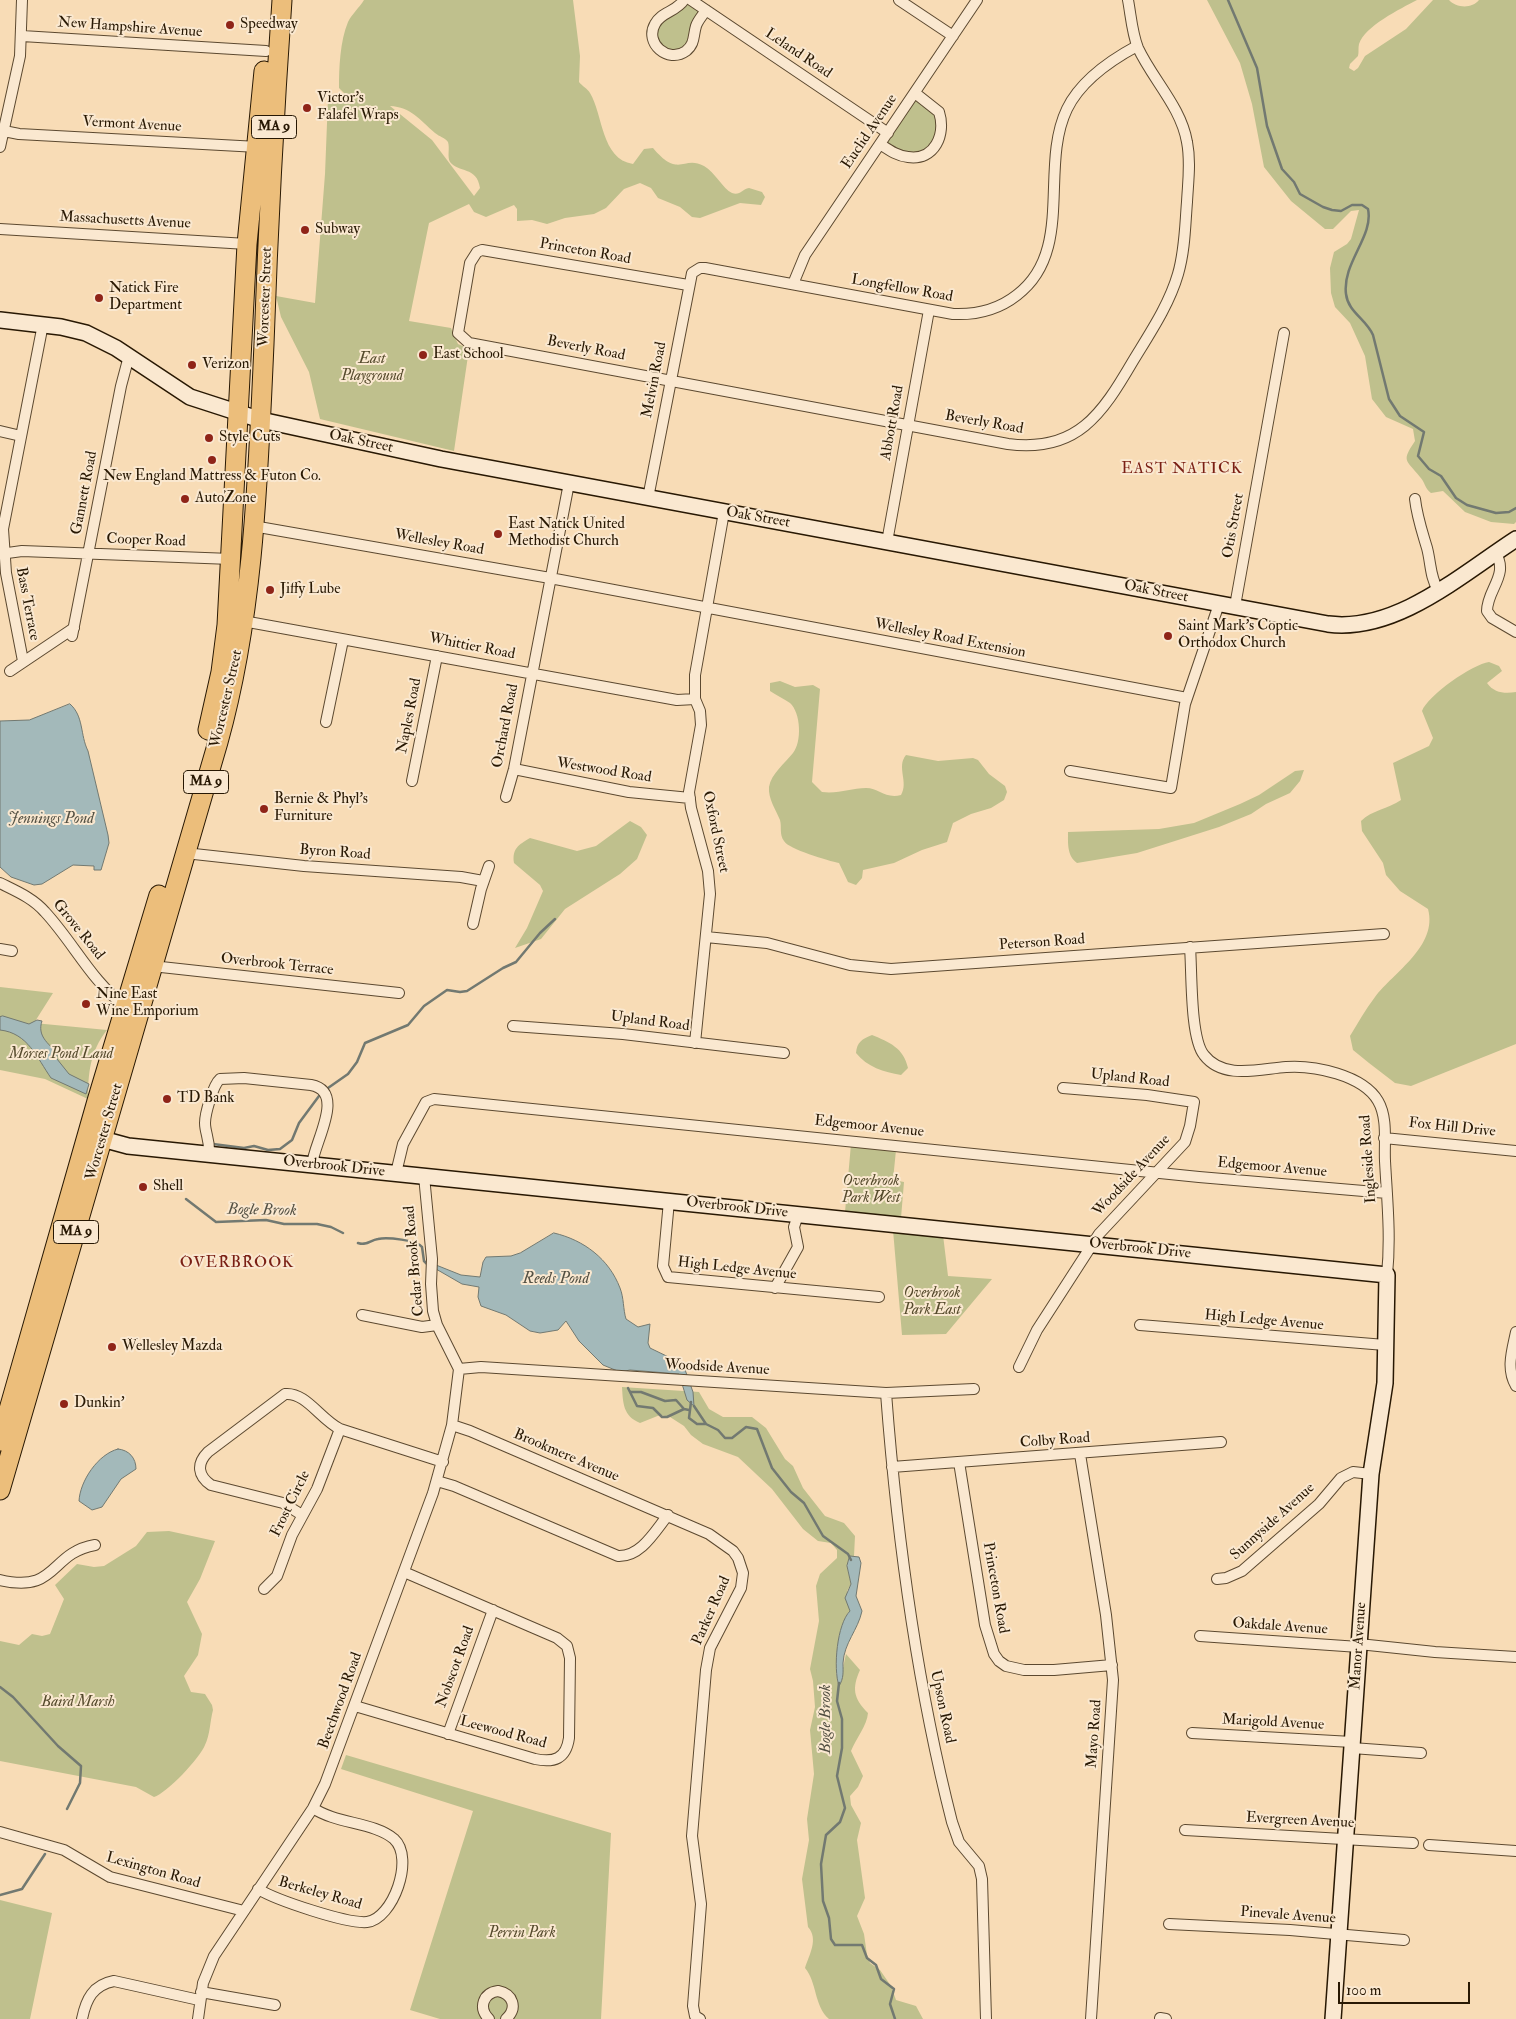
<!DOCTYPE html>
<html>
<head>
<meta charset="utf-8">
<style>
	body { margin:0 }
	#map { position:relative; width:1516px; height:2019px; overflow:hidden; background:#f8dcb6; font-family:"IM FELL Double Pica",serif }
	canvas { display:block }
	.scale { position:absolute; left:1338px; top:1982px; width:132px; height:22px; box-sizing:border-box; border:2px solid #281803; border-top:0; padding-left:6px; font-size:15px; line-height:18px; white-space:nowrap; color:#281803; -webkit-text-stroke:4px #fae8d0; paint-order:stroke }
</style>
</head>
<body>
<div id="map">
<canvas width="1516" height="2019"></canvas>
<div class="scale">100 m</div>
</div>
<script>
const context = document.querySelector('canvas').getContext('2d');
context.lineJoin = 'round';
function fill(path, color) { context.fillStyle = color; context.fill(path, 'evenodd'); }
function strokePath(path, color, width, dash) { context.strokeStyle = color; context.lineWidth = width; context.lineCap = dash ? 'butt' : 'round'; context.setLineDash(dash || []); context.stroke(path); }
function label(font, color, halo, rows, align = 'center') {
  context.font = font + ' "IM FELL Double Pica",serif'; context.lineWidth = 4; context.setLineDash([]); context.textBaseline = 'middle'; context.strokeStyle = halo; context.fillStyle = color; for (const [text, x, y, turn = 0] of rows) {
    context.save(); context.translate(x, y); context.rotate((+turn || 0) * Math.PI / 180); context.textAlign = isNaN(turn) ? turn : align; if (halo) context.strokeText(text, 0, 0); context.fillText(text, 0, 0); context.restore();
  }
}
fill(new Path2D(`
	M 364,0 L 573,0 L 580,56 L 579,82 C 582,86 588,89 590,93 C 603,114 601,159 633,164 L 644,149 L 653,148 C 679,179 683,155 704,166 C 715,172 723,189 732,193 C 740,196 742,189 749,188 L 762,192 L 765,197 L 761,205 L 740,203 L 700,218 L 692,217 L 680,207 L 658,198 L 651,188 L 640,183 L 624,189 L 606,208 L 594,214 L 565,218 L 547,224 L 532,220 L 517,221 L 517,209 L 514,205 L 486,217 L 474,212 L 469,204 L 429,223 L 409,321 L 451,328 L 458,344 L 469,349 L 454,451 L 320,419 L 309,372 L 281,317 L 276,296 L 315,303 L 325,174 L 328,98 L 357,99 L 345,94 L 339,88 C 339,68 340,41 348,22 C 352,14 359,8 364,0 ZM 390,106 C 411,107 420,120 435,133 C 440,137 444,137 448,142 C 450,148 447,157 450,162 C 458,173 477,166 480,188 L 474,196 L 432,140 Z
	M 684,0 L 706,10 L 689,49 L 663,53 L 653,31 Z
	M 1207,0 L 1417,0 C 1400,9 1365,26 1359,44 C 1358,48 1359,52 1358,56 L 1350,64 L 1349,68 L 1354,71 L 1358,68 L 1365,56 L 1406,29 L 1433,0 L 1449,0 C 1456,8 1472,9 1479,0 L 1516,0 L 1516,522 L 1514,524 L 1491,522 L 1465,512 L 1443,491 L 1431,493 C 1425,489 1425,482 1420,477 C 1406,459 1401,462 1415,441 L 1413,429 L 1386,417 L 1372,399 L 1365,356 L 1350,323 L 1335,307 L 1331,293 L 1330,268 L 1334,252 L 1347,244 L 1351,239 L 1359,210 L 1351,211 L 1333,229 L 1325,229 L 1291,201 L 1264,167 L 1252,104 L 1240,63 Z
	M 915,93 L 934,107 L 941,133 L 920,157 L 880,144 Z
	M 1489,662 L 1499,666 L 1502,671 L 1487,683 C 1494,693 1505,694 1516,692 L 1516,1044 L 1411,1086 L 1395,1083 L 1369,1063 L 1353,1050 L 1350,1036 C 1358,1023 1365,1010 1375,997 C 1394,972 1438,946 1428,909 L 1400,891 L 1386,875 L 1383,863 L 1362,831 L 1361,821 C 1372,810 1388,809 1401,800 L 1393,763 L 1429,746 L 1433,738 L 1422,711 C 1428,695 1473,664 1489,662 Z
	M 780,681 L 795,687 L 813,685 L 820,689 L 812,782 L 822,792 C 839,794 851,788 866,788 C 879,788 885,799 901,795 C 909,782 896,767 906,755 L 938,761 L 973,758 L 978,760 L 989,774 L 1005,786 L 1007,792 L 1004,800 L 991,808 L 971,814 L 953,823 L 947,842 L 922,850 L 894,863 L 863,870 L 862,878 L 856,885 L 848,882 L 839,863 C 829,861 788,849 784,841 C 779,834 782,827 780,820 C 776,810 768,799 769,787 C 771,774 785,763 793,753 C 802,742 801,713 790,703 C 784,699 776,695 770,691 L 770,683 Z
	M 1304,770 L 1300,781 L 1290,793 L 1266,804 L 1251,814 L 1219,827 L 1137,853 L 1077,863 C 1067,856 1068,843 1068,832 L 1159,829 L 1194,823 L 1240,804 L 1259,795 L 1295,771 Z
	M 630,821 L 641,827 L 647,835 L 637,859 L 620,874 L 565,909 L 541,939 L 515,948 L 527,928 L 543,891 L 540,885 L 514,863 C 512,849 518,845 530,838 L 577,851 L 596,846 Z
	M 0,987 L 53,993 L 34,1023 L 107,1030 C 90,1051 88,1074 88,1099 L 45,1079 L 0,1070 Z
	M 872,1035 C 889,1042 904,1048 908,1068 L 901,1075 C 884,1072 867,1067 856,1053 C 857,1042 862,1039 872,1035 Z
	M 851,1144 L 896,1150 L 893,1180 L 904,1182 L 901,1218 L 845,1212 Z
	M 893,1230 L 943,1235 L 948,1276 L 992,1279 L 946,1334 L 902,1335 Z
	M 622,1387 L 699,1392 L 709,1409 L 723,1417 L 752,1417 L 766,1428 L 785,1459 L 793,1466 L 803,1488 L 825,1516 L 844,1523 L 855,1536 L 854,1556 L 850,1556 L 847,1566 L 851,1584 L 847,1591 L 850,1611 C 838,1623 833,1669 839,1686 L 846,1654 L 860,1670 C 852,1688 853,1698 868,1713 C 867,1726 856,1738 851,1751 L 863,1776 L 858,1787 L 850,1796 L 851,1805 L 861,1823 L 857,1840 L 865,1898 L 857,1916 L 864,1934 L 867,1955 L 870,1963 L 880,1970 L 891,1986 L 896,2000 L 916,2006 L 923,2019 L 829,2019 C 814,2006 817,1982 805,1968 C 809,1955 819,1939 808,1927 L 802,1879 L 809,1840 L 807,1819 L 814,1774 L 810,1730 L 815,1707 L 813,1681 L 810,1669 L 819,1621 L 816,1586 L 820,1574 L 837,1558 L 837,1550 L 831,1543 L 818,1541 L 803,1529 L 772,1489 L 738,1457 L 703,1444 L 691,1435 L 684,1426 L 670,1417 L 660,1415 L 640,1423 C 623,1416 623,1403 622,1387 Z
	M 169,1531 L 215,1541 L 200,1579 L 187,1602 L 202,1634 L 198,1655 L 184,1676 L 191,1692 L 205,1694 L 212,1705 L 213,1710 C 210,1721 210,1735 205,1745 C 200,1758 167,1793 154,1797 L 136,1787 L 0,1761 L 0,1641 L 19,1645 L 32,1634 L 42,1636 L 50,1634 L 64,1599 L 55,1585 L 77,1564 L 94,1567 L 104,1566 L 136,1546 L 147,1532 Z
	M 346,1755 L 611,1833 L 601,2019 L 440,2019 L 410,2010 L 473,1811 L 341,1769 Z
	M 0,1900 L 52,1913 L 30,2019 L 0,2019 Z`), '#bfc08d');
const water = new Path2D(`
	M 70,704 C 84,716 80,735 88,751 L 108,835 L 109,843 L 101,870 L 94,870 L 94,866 L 73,865 L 42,884 L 34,885 L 11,877 L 0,867 L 0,721 L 29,720 Z
	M 3,1016 L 29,1024 L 37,1020 L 42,1021 C 37,1036 48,1043 57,1053 L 57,1059 L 69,1074 L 89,1084 L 86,1094 L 51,1078 C 37,1058 28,1033 0,1030 L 0,1017 Z
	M 554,1233 C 584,1240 609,1259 620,1288 C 624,1298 623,1309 626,1319 L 638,1327 L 650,1324 L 648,1343 L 650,1348 L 683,1364 L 693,1392 L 694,1406 L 687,1400 L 679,1374 L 630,1370 L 620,1372 L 603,1365 L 579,1341 L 566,1321 L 558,1330 L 540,1333 L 530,1331 L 506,1315 L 481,1306 L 478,1297 L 479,1287 L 462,1284 L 436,1269 L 436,1265 L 461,1275 L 480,1277 L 483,1262 L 486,1257 L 511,1256 L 520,1253 Z
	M 118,1449 C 129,1450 136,1458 136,1469 L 121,1479 L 102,1507 L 92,1510 L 79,1501 C 80,1481 98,1454 118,1449 Z
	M 850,1556 L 859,1557 L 861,1563 L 856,1596 L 862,1611 C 858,1630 844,1643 843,1663 C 843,1672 844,1678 839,1686 C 833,1668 837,1624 850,1611 L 845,1598 L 851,1584 L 847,1566 Z`);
fill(water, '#a3b9ba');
strokePath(water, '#727971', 1);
strokePath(new Path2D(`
	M 1228,0 L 1257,68 L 1267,126 L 1282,169 L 1294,182 L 1300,194 L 1323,207 L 1332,210 L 1341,211 L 1352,205 L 1362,205 L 1368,209 C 1374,236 1342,263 1346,294 C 1348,312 1366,319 1373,335 L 1389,399 L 1400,416 L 1424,432 L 1418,456 L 1429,469 L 1441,476 L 1456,498 L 1467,505 L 1496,513 L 1509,512 L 1516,508
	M 328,1088 L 348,1074 L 357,1062 L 365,1043 L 408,1025 L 424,1006 L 447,990 L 460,992 L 467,991 L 503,968 L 516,962 L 540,933 L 555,919
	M 213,1144 L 244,1148 L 254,1146 L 268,1150 L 280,1149 L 292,1140 L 299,1123 L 319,1096
	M 186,1199 L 216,1222 L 266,1220 L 284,1224 L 317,1224 L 331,1227 L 343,1233
	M 358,1243 C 367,1246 370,1240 378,1239 C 387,1237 417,1240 422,1247 L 424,1261 L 427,1264
	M 628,1388 L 637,1406 L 653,1408 L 662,1417 L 667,1417 L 684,1409 L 689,1410
	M 631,1392 L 641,1392 L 665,1401 L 676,1400 L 684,1409
	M 691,1402 L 689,1418 L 697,1424 L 706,1424
	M 694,1406 L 706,1424 L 718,1430 L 725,1438 L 732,1438 L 746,1427 L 757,1429 L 772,1468 L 791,1492 L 804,1503 L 823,1536 L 848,1554 L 851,1560
	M 839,1683 L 837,1701 L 842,1719 L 842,1748 L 837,1776 L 845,1808 L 840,1822 L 826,1835 L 821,1864 L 823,1901 L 829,1918 L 831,1939 L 835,1945 L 862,1945 L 867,1958 L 876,1965 L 881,1979 L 894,1989 L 890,2004 L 895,2019
	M 0,1687 L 13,1697 L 58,1746 L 81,1766 L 80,1783 L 67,1809
	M 0,1895 L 22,1889 L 45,1854`), '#727971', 2.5);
const street = new Path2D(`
	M 684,0 C 676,12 661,12 655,24 C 644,43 668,64 686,51 C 695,44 693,36 696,26 C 698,20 703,15 706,10
	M 691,0 L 888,133
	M 899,0 L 953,36
	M 22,36 L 266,51
	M 4,131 L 19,134 L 258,147
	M 880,144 C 889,150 897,156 908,157 C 935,161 946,134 939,112 L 915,93
	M 0,147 L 20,56 L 22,0
	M 0,229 L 247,244
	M 793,284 L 805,255 L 977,0
	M 688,285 L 482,250 L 477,252 L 470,263 L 458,333 L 469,343 L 1008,444 C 1077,453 1102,414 1133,361 C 1150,333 1169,305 1178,274 C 1185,250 1185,226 1187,202 C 1188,182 1191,162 1187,142 C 1181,107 1153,80 1138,48 C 1132,33 1131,16 1128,0
	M 0,431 L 21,436
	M 648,498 L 692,273 L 700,268 L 705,268 L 953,314 C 976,315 998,310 1017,295 C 1075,251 1039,167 1067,109 C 1080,82 1111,60 1137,46
	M 1415,499 C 1417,517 1422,531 1427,548 C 1431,563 1430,577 1438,590
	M 253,526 L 550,578 L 1187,698
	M 887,542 L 929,310
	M 1495,552 C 1510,575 1487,589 1487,611 L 1492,618 L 1516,632
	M 0,554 L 22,551 L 231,559
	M 1235,606 L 1284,333
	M 243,621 L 677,700 L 695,699
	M 72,636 L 121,386 L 129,356
	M 23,661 L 6,573 L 3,529 L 43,324
	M 10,671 L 74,628
	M 326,722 L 343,640
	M 514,769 L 629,792 L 690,798
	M 1070,771 L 1171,788 L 1185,704 L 1219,604
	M 412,781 L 437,656
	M 506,797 L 514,769 L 569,483
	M 185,853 L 304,866 L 461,877 L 483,881
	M 0,883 C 16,891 33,898 45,912 C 73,942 92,982 125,1006
	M 473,924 L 481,889 L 489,866
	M 706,937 L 767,943 L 850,965 L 891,969 L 1384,934
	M 1190,947 C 1192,972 1190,1038 1204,1055 C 1223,1080 1259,1069 1286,1067 C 1314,1065 1363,1075 1378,1101 C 1388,1118 1384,1143 1385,1161 C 1387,1199 1391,1236 1387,1275
	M 0,949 L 12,951
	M 152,966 L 399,993
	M 513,1026 L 623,1034 L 784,1053
	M 695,1043 L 710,894 L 708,871 L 691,808 L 689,792 L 701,725 L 700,711 L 695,699 L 695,675 L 724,512
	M 1384,1138 L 1516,1151
	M 209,1154 C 210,1140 205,1133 205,1123 C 205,1114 213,1085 220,1079 L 244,1078 L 311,1085 C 347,1092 313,1144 312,1165
	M 396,1173 L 403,1144 L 426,1102 L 434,1099 L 1199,1177 L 1387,1193
	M 669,1201 L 663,1266 L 668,1277 L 879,1297
	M 775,1288 L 798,1247 L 794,1227 L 798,1215
	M 362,1315 L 422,1327 L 437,1325
	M 1140,1325 L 1385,1345
	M 1516,1332 C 1512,1351 1506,1369 1516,1386
	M 1019,1367 L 1037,1330 L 1099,1234 L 1185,1142 L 1190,1126 L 1194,1102 L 1147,1095 L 1063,1088
	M 459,1369 L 481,1367 L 886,1393 L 974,1389
	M 886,1393 C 897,1538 916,1681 952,1822 L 959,1842 L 979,1866 L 982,1879 L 986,2019
	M 452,1425 L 470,1431 L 709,1534 L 733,1551 L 738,1558 L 743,1573 L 741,1588 L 710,1648 L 706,1670 L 692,1836 L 701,1904 L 693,2006 L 695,2016 L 700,2019
	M 1080,1454 L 1106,1615 L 1113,1680 L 1091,2019
	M 959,1462 L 985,1625 L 994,1654 L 999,1661 L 1006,1666 L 1024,1670 L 1054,1670 L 1112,1665
	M 892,1467 L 1221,1442
	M 437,1481 L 454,1486 L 618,1556 C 641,1557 655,1531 668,1515
	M 302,1515 L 283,1503 L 211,1485 C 198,1476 196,1464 208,1452 L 285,1394 C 306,1392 320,1419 340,1429 L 443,1462
	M 1217,1579 L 1226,1578 L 1242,1571 L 1319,1504 L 1341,1478 L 1353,1472 L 1371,1474
	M 0,1580 C 58,1594 49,1553 95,1545
	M 264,1589 L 277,1576 L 292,1535 L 317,1489 L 340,1429
	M 1200,1636 L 1359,1647
	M 1359,1644 L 1435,1652 L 1516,1657
	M 355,1706 L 535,1759 C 554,1763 566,1759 569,1738 L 570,1658 L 567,1646 L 557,1638 L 404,1572
	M 1192,1733 L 1352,1742
	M 448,1734 L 493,1610
	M 1352,1748 L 1421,1753
	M 1185,1830 L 1413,1843
	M 0,1832 L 64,1850 L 110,1877 L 244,1911
	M 1429,1845 L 1516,1851
	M 258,1889 C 276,1900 347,1924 367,1922 C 393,1919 415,1858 394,1839 C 374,1822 336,1824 313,1808
	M 1169,1924 L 1290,1930 L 1404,1940
	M 201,1992 L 275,2005
	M 1160,2018 L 1166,2019
	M 82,2019 C 86,1999 93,1985 114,1981 L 199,2000
	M 198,2019 L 203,1983 L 214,1956 L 313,1808 L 325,1784 L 433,1493 L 452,1425 L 459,1369 L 437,1325 L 433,1311 L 431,1284 L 432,1259 L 424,1176
	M 489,2019 C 478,2008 483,1993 498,1991 C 513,1994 518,2008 506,2019`);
const secondary = new Path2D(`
	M 0,320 L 61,327 L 86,333 L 116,348 L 190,397 L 261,420 L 441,459 L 1328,624 C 1396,633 1462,574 1516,539
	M 91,1136 L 128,1146 L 1387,1275 L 1385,1383 L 1371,1474 L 1333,2019`);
const highway = new Path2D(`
	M 208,730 L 221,672 L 227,625 L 247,244 L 264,71
	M 0,1441 L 97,1101 L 159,895
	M 0,1490 L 218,742 C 254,614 258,477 264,344 C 268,229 274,115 282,0`);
strokePath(street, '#5c4930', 12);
strokePath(secondary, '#281803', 18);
strokePath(highway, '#281803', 21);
strokePath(street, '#fae8d0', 10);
strokePath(secondary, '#fae8d0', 15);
strokePath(highway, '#ecbe7b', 19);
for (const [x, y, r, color] of [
	[230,25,5,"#8f2418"],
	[307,108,5,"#8f2418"],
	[305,230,5,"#8f2418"],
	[99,298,5,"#8f2418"],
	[423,355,5,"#8f2418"],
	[192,365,5,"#8f2418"],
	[209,438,5,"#8f2418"],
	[212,460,5,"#8f2418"],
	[185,499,5,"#8f2418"],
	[498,534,5,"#8f2418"],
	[270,590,5,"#8f2418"],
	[1168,636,5,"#8f2418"],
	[264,809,5,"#8f2418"],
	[86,1004,5,"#8f2418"],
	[167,1099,5,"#8f2418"],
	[143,1187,5,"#8f2418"],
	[112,1347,5,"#8f2418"],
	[64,1404,5,"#8f2418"]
]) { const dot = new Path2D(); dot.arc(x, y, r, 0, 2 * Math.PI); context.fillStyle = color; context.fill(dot); strokePath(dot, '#fae8d0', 2); }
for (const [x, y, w] of [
	[274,127,45],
	[206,782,45],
	[76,1232,45]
]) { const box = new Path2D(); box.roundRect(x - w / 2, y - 11.5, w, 23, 4); context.fillStyle = '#fae8d0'; context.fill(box); strokePath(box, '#281803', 1); }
label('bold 14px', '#281803', null, [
	["MA 9",274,127],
	["MA 9",206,782],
	["MA 9",76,1232]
]);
label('15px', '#281803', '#fae8d0', [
	["Speedway",240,25],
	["Victor's",317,99],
	["Falafel Wraps",317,116],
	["Subway",315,230],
	["Natick Fire",109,289],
	["Department",109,306],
	["East School",433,355],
	["Verizon",202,365],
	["Style Cuts",219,438],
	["New England Mattress & Futon Co.",212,477,"center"],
	["AutoZone",195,499],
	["East Natick United",508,525],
	["Methodist Church",508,542],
	["Jiffy Lube",280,590],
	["Saint Mark's Coptic",1178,627],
	["Orthodox Church",1178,644],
	["Bernie & Phyl's",274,800],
	["Furniture",274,817],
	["Nine East",96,995],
	["Wine Emporium",96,1012],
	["TD Bank",177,1099],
	["Shell",153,1187],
	["Wellesley Mazda",122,1347],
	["Dunkin'",74,1404]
], 'left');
label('15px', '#281803', '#fae8d0', [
	["New Hampshire Avenue",130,28,4],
	["Leland Road",798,54,34],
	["Vermont Avenue",132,125,3],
	["Euclid Avenue",870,132,-56],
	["Massachusetts Avenue",125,221,3],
	["Princeton Road",585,252,10],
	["Longfellow Road",902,289,10],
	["Worcester Street",266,297,-88],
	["Beverly Road",586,349,11],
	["Melvin Road",655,380,-79],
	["Abbott Road",893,423,-80],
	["Beverly Road",984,423,10],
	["Oak Street",361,442,12],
	["Gannett Road",85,493,-79],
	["Oak Street",758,518,10],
	["Otis Street",1234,526,-80],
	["Cooper Road",146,541,2],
	["Wellesley Road",439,543,10],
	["Oak Street",1156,592,11],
	["Bass Terrace",27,604,79],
	["Wellesley Road Extension",950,639,11],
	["Whittier Road",472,647,11],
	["Worcester Street",227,699,-77],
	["Naples Road",410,716,-79],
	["Orchard Road",506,726,-79],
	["Westwood Road",604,771,9],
	["Oxford Street",715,832,78],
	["Byron Road",335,853,4],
	["Grove Road",78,930,51],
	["Peterson Road",1042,943,-4],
	["Overbrook Terrace",277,965,6],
	["Upland Road",650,1022,7],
	["Upland Road",1130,1079,6],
	["Edgemoor Avenue",869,1127,6],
	["Fox Hill Drive",1452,1128,6],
	["Worcester Street",105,1132,-74],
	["Ingleside Road",1369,1159,-94],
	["Overbrook Drive",334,1167,6],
	["Edgemoor Avenue",1272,1168,5],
	["Woodside Avenue",1132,1176,-47],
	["Overbrook Drive",737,1208,6],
	["Overbrook Drive",1140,1249,6],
	["Cedar Brook Road",415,1261,-95],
	["High Ledge Avenue",737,1269,6],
	["High Ledge Avenue",1264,1321,5],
	["Woodside Avenue",717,1368,3],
	["Colby Road",1055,1441,-4],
	["Brookmere Avenue",566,1456,23],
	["Frost Circle",291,1504,-64],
	["Sunnyside Avenue",1273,1522,-42],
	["Princeton Road",995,1588,80],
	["Parker Road",712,1611,-66],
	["Oakdale Avenue",1280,1627,4],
	["Manor Avenue",1359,1646,-86],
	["Nobscot Road",456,1667,-70],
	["Beechwood Road",341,1701,-70],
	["Upson Road",942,1707,78],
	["Marigold Avenue",1273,1723,3],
	["Leewood Road",503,1733,15],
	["Mayo Road",1095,1734,-86],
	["Evergreen Avenue",1300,1821,3],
	["Lexington Road",153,1871,16],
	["Berkeley Road",320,1894,16],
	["Pinevale Avenue",1288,1916,4]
]);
label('italic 15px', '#554a2c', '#fae8d0', [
	["East",372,360],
	["Playground",372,377],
	["Morses Pond Land",61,1055],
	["Overbrook",871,1182],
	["Park West",871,1199],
	["Overbrook",932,1294],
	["Park East",932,1311],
	["Baird Marsh",78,1703],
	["Perrin Park",522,1934]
]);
context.letterSpacing = '1px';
label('16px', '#7a1f14', '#fae8d0', [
	["EAST NATICK",1182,470],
	["OVERBROOK",237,1264]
]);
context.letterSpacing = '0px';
label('italic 16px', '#535043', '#fae8d0', [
	["Jennings Pond",51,820],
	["Bogle Brook",262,1211,1],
	["Reeds Pond",556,1280],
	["Bogle Brook",827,1719,-90]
]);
</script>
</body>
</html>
